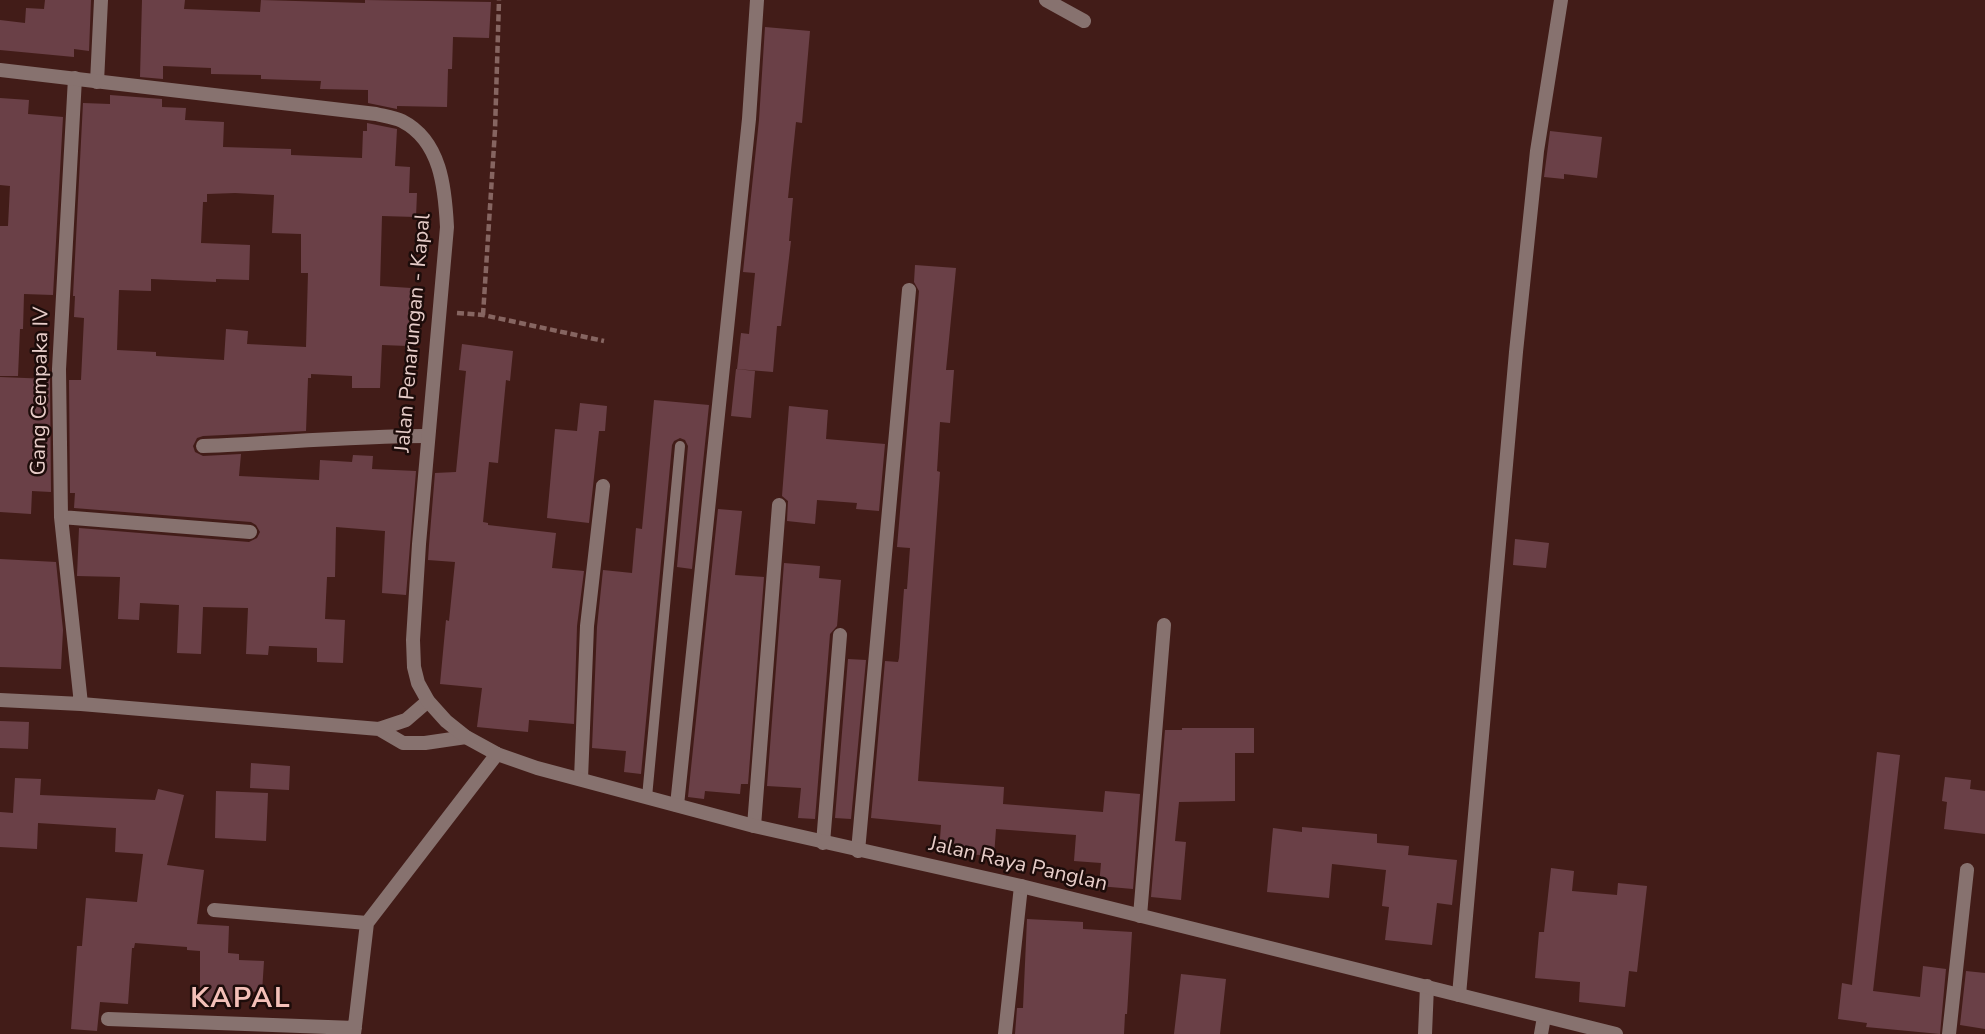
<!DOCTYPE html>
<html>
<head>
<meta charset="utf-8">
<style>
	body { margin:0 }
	canvas { display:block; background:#421c18 }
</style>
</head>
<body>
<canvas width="1985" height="1034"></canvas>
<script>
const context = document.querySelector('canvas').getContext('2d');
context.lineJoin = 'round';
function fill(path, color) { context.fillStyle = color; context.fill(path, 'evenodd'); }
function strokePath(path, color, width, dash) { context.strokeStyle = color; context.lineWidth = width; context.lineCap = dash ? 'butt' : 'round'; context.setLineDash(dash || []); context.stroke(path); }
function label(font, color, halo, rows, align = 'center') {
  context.font = font + ' "Nunito Sans",sans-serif'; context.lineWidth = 5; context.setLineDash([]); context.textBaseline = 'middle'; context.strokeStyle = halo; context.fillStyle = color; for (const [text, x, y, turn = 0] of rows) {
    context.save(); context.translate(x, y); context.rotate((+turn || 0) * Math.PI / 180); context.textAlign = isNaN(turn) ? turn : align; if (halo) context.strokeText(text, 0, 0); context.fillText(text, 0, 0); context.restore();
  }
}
fill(new Path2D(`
	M 45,0 L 91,0 L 89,51 L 74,49 L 74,57 L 0,50 L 0,20 L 25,23 L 26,8 L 44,9 Z
	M 142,0 L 185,0 L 184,9 L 260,12 L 261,0 L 365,3 L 365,0 L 491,2 L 489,38 L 453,37 L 452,69 L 448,69 L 447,107 L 397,106 L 397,109 L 368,103 L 368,90 L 320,89 L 321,81 L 261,79 L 261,75 L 211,74 L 211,68 L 163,66 L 163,79 L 140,77 Z
	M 765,27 L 810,31 L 802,123 L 796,122 L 788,198 L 793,198 L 789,241 L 791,241 L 781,326 L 777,326 L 773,372 L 737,369 L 741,333 L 749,334 L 755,273 L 743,272 L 759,120 Z
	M 110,95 L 162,99 L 162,107 L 186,108 L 185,120 L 224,122 L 223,147 L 291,149 L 291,155 L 362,158 L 363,131 L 367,131 L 367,123 L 397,129 L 395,166 L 410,167 L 409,193 L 417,193 L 416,217 L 382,216 L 380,286 L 411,288 L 408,346 L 382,345 L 380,388 L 352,388 L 352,376 L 311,374 L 311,378 L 308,378 L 306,431 L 203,436 L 197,438 L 193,446 L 195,452 L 203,456 L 241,454 L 239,476 L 319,480 L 320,460 L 352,462 L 353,455 L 373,456 L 372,469 L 416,471 L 406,595 L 382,593 L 385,531 L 336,527 L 335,577 L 327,577 L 325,619 L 345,620 L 343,663 L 317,662 L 317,648 L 269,646 L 268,655 L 246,654 L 248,608 L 203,607 L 201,654 L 177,653 L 179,605 L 140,603 L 139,620 L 118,619 L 120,577 L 77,576 L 79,528 L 249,542 L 257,538 L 260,532 L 256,525 L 251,522 L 74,508 L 75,493 L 70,493 L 69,380 L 81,380 L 84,318 L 74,317 L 75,296 L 73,296 L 83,103 L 110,104 ZM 235,193 L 274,195 L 272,233 L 301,234 L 301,273 L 308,273 L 306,347 L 247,344 L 248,331 L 226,329 L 224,360 L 156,356 L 156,352 L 117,350 L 119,290 L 151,291 L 151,279 L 216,282 L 216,279 L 249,280 L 250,245 L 201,243 L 203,202 L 207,202 L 207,194 Z
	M 0,98 L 29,100 L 28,114 L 63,117 L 53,295 L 24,294 L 23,329 L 20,329 L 18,376 L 0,376 L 0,226 L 8,226 L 10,186 L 0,185 Z
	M 1550,131 L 1602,137 L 1597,178 L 1564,174 L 1564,179 L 1544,177 Z
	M 915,265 L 956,268 L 946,370 L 954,370 L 950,423 L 940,422 L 937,471 L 940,472 L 918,781 L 1004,787 L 1003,804 L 1103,812 L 1105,791 L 1140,794 L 1133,889 L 1099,886 L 1101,863 L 1074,861 L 1076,835 L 996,829 L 994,856 L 939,852 L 941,825 L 871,818 L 885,661 L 898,662 L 899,658 L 904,589 L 907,589 L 910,548 L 897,547 L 919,291 L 914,282 Z
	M 462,344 L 513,351 L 510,381 L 506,380 L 498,463 L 489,462 L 483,522 L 488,523 L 488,525 L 556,533 L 552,568 L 584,571 L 577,626 L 574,724 L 529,720 L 528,732 L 477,727 L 482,688 L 440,684 L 446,620 L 449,621 L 455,562 L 428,560 L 429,545 L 435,473 L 456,472 L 466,371 L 459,370 Z
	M 736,369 L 755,371 L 751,418 L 731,416 Z
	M 0,377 L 50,379 L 51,492 L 32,491 L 31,514 L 0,512 Z
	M 654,400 L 709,405 L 692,569 L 677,567 L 688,446 L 685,440 L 680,438 L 674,441 L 672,445 L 641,774 L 624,772 L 626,751 L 592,748 L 597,627 L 603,570 L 632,573 L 636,528 L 642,529 Z
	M 580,403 L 607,406 L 605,431 L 599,431 L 589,523 L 547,518 L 555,429 L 577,431 Z
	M 789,406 L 828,410 L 826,439 L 885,444 L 879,511 L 856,509 L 857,503 L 817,500 L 815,524 L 787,521 L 788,501 L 782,496 Z
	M 718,509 L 742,511 L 735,575 L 764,577 L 748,784 L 741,784 L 740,794 L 705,791 L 704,799 L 688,797 Z
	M 1515,539 L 1549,543 L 1546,568 L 1513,565 Z
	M 0,559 L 56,562 L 63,630 L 61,669 L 0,667 Z
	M 784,563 L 820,566 L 819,578 L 841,580 L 837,626 L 830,634 L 815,819 L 798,818 L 801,788 L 767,786 Z
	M 848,659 L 866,660 L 851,819 L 835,818 Z
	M 0,721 L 29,722 L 28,749 L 0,748 Z
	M 1182,728 L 1254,728 L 1254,753 L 1235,753 L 1235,801 L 1179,802 L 1175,841 L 1186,842 L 1181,900 L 1151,897 L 1165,730 L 1182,730 Z
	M 1877,752 L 1900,755 L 1873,991 L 1920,997 L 1923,966 L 1946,969 L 1940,1034 L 1866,1027 L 1867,1023 L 1838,1019 L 1842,983 L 1852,985 Z
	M 251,763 L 290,766 L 289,790 L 250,788 Z
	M 1945,777 L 1971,780 L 1970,789 L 1985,791 L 1985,834 L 1944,829 L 1947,802 L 1942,801 Z
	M 15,778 L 41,779 L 40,795 L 155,800 L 158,789 L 184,795 L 167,865 L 204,870 L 197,924 L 229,926 L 228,953 L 239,954 L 239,960 L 264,961 L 262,992 L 238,991 L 238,1004 L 200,1002 L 200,951 L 187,950 L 187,947 L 135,943 L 134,948 L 132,948 L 128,1004 L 100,1002 L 97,1031 L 71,1029 L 77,946 L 82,946 L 86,898 L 137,902 L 143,854 L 115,852 L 116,828 L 38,823 L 37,849 L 0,847 L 0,812 L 13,813 Z
	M 216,791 L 268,793 L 266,841 L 215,838 Z
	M 1302,827 L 1377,834 L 1377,843 L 1409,846 L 1408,855 L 1457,860 L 1452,905 L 1437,903 L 1432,945 L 1385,940 L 1389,907 L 1382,906 L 1386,870 L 1332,864 L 1329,898 L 1267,892 L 1273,828 L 1302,832 Z
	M 1551,868 L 1574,871 L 1572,891 L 1617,895 L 1618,883 L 1647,886 L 1637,972 L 1629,971 L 1625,1007 L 1579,1002 L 1580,982 L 1535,978 L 1539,932 L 1544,932 Z
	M 1027,919 L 1083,922 L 1083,929 L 1132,932 L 1127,1014 L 1125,1014 L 1124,1034 L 1015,1034 L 1017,1008 L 1023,1008 Z
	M 1966,971 L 1985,973 L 1985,1029 L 1960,1025 Z
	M 1181,974 L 1226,979 L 1220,1034 L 1174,1034 Z`), '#6a4047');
strokePath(new Path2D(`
	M 457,313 L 483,315 L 604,341
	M 483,315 L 495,130 L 499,0`), '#866561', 4.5, [7, 3.5]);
strokePath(new Path2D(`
	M 647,797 L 680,446`), '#87726f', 10);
strokePath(new Path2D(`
	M 1046,0 L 1084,21
	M 75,78 L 59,369 L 61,517 L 81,704
	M 97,82 L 101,0
	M 203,446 C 278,443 352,436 427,436
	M 61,517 L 250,532
	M 0,700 L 81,704 L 379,729 L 406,720 L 428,701
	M 379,729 L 403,743 L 425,743 L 466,737
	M 581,779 L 587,626 L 603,486
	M 677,805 L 749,119 L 757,0
	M 754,826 L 779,505
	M 823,843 L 840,635
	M 858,851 L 909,290
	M 214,910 L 367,923
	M 1140,916 L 1164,625
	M 1459,995 L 1516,352 L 1537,151 L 1561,0
	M 108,1019 L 355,1028
	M 354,1034 L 367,923 L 497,754
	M 1005,1034 L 1021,886
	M 1425,1034 L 1427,986
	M 1541,1034 L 1544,1017
	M 1949,1034 L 1967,870`), '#87726f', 14);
strokePath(new Path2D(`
	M 0,70 L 376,114 C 384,116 394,117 402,121 C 441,141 445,188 447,227 L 419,544 L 413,640 L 414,667 L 418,683 L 428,701 L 446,721 L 466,737 L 497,754 L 537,768 L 754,826 L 1021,886 L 1616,1034`), '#87726f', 14);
label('21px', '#e7cdc9', '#1d0c0a', [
	["Jalan Penarungan - Kapal",414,333,-85],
	["Gang Cempaka IV",41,391,-89],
	["Jalan Raya Panglan",1018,865,13]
]);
context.letterSpacing = '2px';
label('bold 28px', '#f3c0b8', '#1d0c0a', [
	["KAPAL",241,1000]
]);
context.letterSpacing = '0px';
</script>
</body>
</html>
